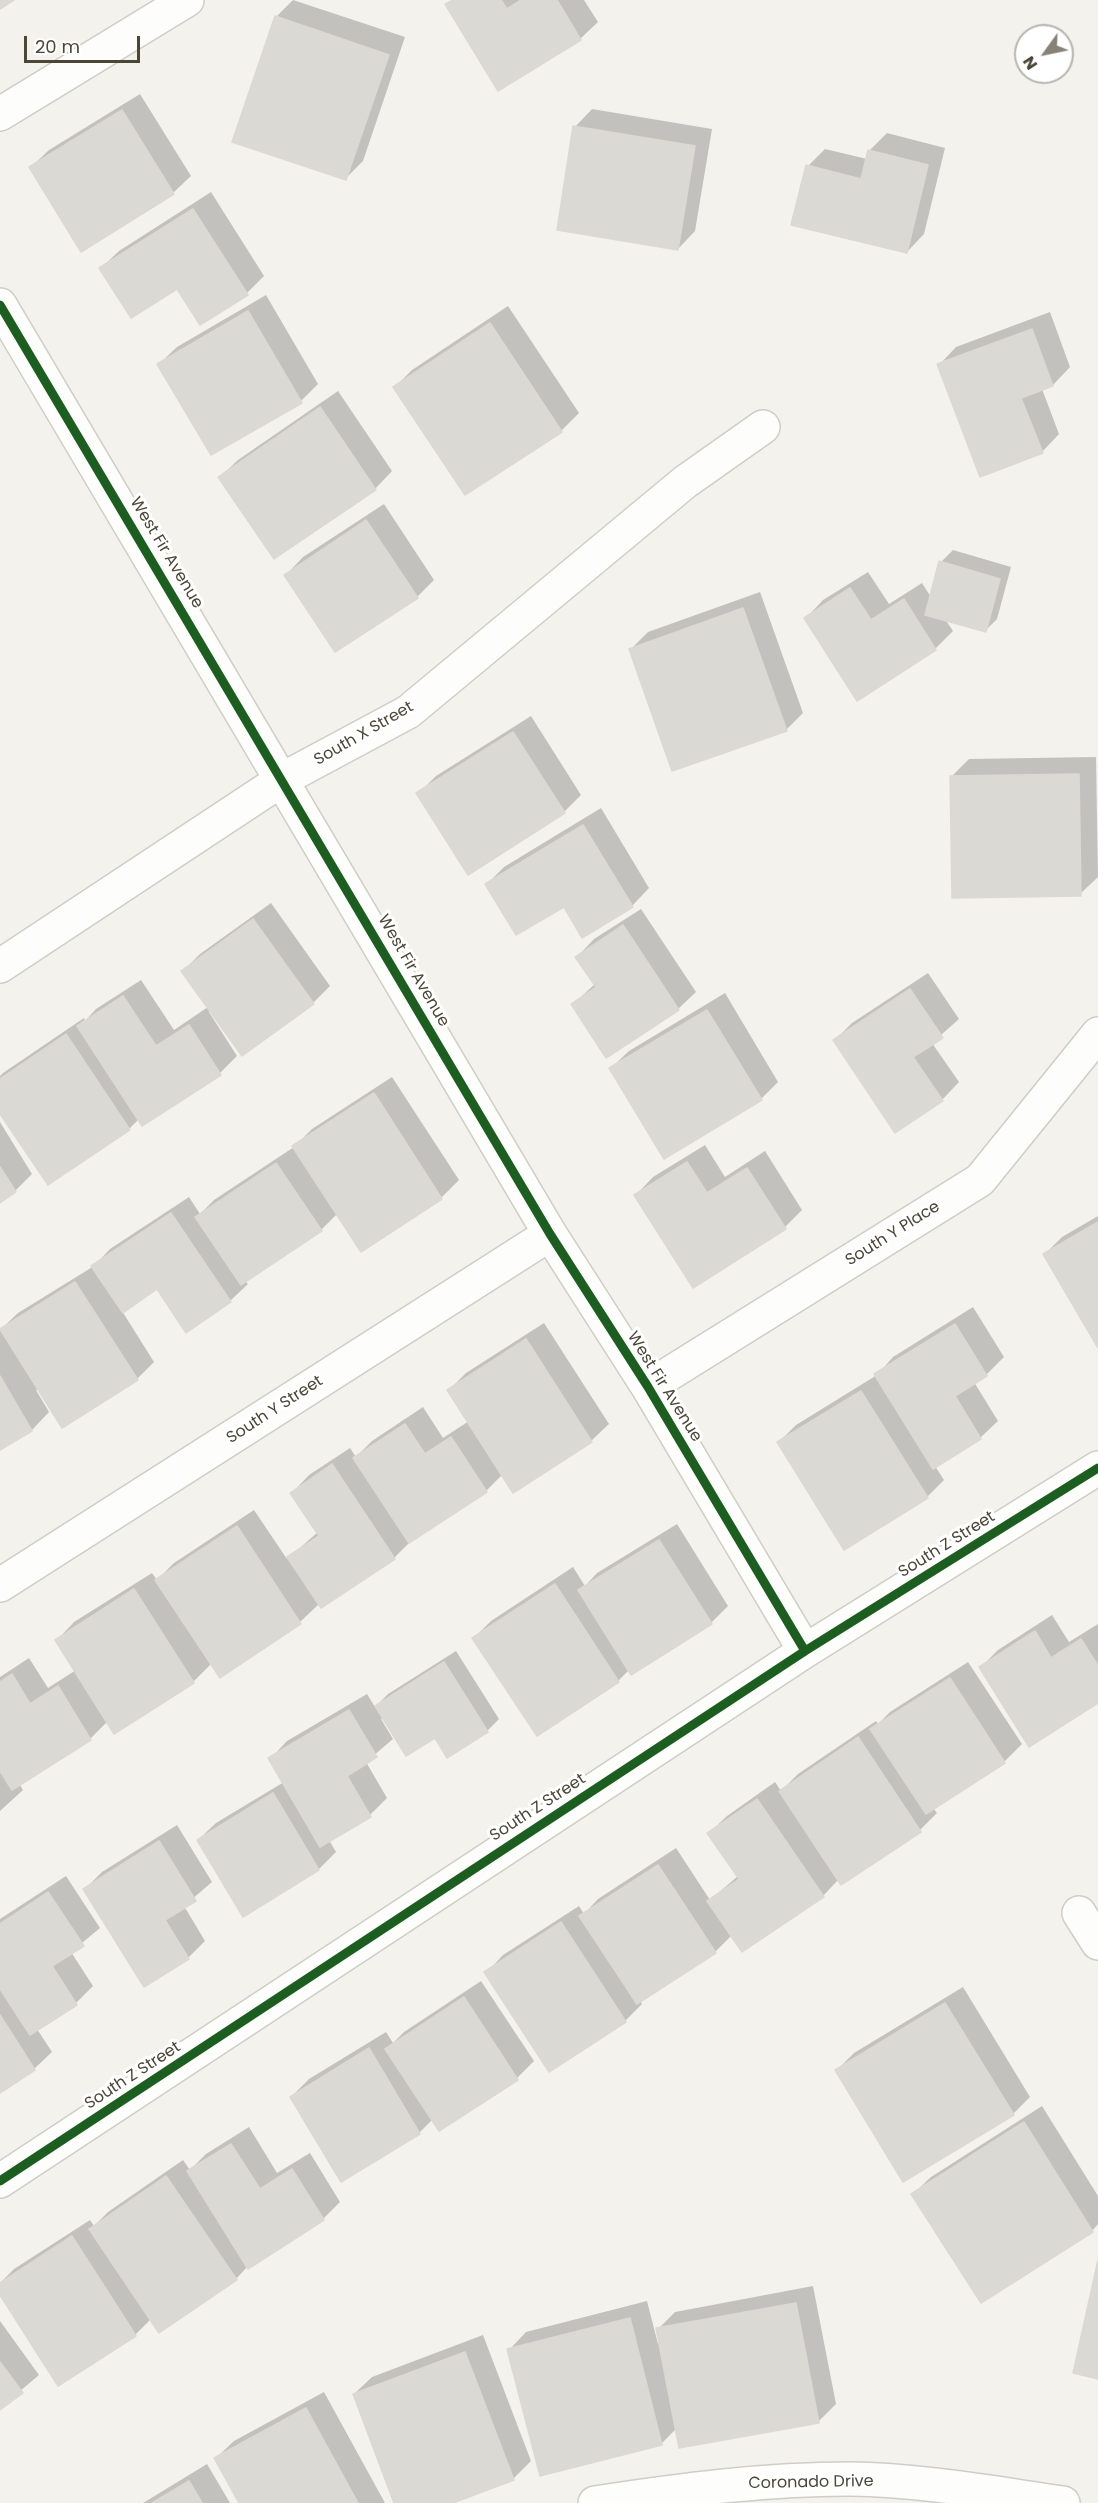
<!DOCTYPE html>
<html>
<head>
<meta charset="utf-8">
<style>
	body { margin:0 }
	#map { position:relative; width:1098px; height:2503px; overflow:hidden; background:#f3f2ed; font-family:Poppins,sans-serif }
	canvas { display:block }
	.north { position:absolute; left:1014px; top:24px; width:60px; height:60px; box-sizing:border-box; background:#fff; border:2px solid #b7b5af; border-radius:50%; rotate:237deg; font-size:16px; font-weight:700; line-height:24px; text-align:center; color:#4c4637 }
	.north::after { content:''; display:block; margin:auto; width:21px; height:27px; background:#868277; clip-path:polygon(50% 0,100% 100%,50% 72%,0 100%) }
	.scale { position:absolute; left:24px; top:36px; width:116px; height:27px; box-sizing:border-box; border:3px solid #4c4637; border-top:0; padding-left:8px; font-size:18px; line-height:21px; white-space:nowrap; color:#4c4637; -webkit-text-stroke:4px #fff; paint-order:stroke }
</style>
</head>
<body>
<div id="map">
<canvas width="1098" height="2503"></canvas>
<div class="north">N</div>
<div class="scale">20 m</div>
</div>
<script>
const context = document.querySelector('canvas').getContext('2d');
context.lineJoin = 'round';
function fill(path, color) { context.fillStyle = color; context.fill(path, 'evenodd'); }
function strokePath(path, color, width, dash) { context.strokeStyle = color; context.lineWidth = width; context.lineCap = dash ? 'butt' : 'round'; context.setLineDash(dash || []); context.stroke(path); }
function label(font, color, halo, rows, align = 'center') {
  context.font = font + ' Poppins,sans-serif'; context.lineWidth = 6; context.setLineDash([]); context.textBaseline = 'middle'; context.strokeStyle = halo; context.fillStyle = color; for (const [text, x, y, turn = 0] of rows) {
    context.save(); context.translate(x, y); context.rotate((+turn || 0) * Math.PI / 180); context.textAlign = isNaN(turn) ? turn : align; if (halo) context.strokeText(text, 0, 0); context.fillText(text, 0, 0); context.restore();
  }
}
fill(new Path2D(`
	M 293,0 L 405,37 L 363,161 L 346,178 L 276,17 Z
	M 452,0 L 584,0 L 598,22 L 580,39 L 447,5 Z
	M 140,94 L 191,176 L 173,193 L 31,167 L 49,150 Z
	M 592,109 L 712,129 L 695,231 L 678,249 L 575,127 Z
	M 887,133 L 945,148 L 924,234 L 907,252 L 808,166 L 825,149 L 867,159 L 869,151 Z
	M 211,192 L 264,276 L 247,293 L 178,287 L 101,268 L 119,251 Z
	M 266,295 L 318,384 L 301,401 L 159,364 L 177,347 Z
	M 508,306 L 579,413 L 561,431 L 466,493 L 395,387 L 412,370 Z
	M 1050,312 L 1070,367 L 1053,385 L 1042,389 L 1059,434 L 1042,452 L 939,365 L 956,347 Z
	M 338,391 L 392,471 L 375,489 L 220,477 L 238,460 Z
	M 384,504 L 434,580 L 417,597 L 286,575 L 303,557 Z
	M 953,550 L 1011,567 L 997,619 L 985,631 L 945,619 L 953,631 L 935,649 L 858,699 L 806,618 L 823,600 L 868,572 L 889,604 L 922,583 L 931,597 L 941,562 Z
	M 760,592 L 803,713 L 786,730 L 630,650 L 648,632 Z
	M 531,716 L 581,795 L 564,812 L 418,794 L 436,776 Z
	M 1096,757 L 1098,877 L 1080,894 L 952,776 L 969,759 Z
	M 601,808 L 649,888 L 632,906 L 564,905 L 487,884 L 504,867 Z
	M 271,903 L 330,986 L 313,1003 L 209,1012 L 237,1056 L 220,1073 L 142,1124 L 139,1119 L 129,1129 L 0,1111 L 0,1076 L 3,1073 L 84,1018 L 85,1021 L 96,1009 L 141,980 L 174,1030 L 208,1007 L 183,971 L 200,954 Z
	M 641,909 L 696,992 L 678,1009 L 606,1056 L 573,1004 L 595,984 L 577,957 L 594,939 Z
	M 928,973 L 959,1019 L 932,1043 L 959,1082 L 942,1100 L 835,1040 L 852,1023 Z
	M 725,993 L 778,1082 L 761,1099 L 611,1068 L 629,1051 Z
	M 392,1077 L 459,1180 L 441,1198 L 362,1249 L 338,1213 L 321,1230 L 245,1281 L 248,1284 L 230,1301 L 157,1287 L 122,1311 L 154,1362 L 137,1379 L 38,1389 L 36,1390 L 49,1412 L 32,1430 L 0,1448 L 0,1330 L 18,1313 L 94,1266 L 110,1249 L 189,1197 L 200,1214 L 214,1200 L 294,1147 L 312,1129 Z
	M 0,1122 L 32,1174 L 15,1191 L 0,1201 Z
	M 705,1145 L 725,1177 L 765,1151 L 802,1210 L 785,1227 L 694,1286 L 636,1195 L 653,1177 Z
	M 1098,1216 L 1098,1345 L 1045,1254 L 1062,1237 Z
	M 973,1307 L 1004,1357 L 986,1375 L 974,1382 L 998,1421 L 980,1438 L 935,1466 L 944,1480 L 927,1497 L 779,1442 L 796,1425 L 877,1375 L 893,1357 Z
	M 544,1323 L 609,1424 L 591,1441 L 503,1474 L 486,1491 L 412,1540 L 394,1558 L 319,1604 L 300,1622 L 221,1675 L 212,1663 L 193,1682 L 108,1721 L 91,1738 L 19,1783 L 23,1790 L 0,1811 L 0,1677 L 29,1658 L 48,1688 L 76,1670 L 57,1640 L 74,1622 L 152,1573 L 157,1580 L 174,1563 L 254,1510 L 287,1559 L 318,1532 L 292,1493 L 309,1475 L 350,1448 L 356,1457 L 372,1441 L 423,1407 L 443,1438 L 469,1421 L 449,1390 L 466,1373 Z
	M 677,1524 L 728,1606 L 711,1623 L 630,1669 L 618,1681 L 537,1734 L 474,1638 L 491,1621 L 573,1567 L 585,1586 L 597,1573 Z
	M 1052,1615 L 1069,1642 L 1098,1624 L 1098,1702 L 980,1668 L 998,1650 Z
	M 456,1651 L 499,1719 L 487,1731 L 381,1719 L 393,1739 L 366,1762 L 387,1798 L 370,1815 L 329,1840 L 336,1852 L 319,1869 L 198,1840 L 216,1823 L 284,1782 L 270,1759 L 287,1741 L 367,1694 L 375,1707 L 388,1694 Z
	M 968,1662 L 1022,1744 L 1004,1762 L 933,1808 L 937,1813 L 920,1830 L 839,1879 L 823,1896 L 732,1935 L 715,1952 L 640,2000 L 642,2004 L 625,2021 L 486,1973 L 503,1955 L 579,1906 L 584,1914 L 598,1899 L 676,1848 L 710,1900 L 738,1876 L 709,1833 L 727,1816 L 775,1782 L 781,1791 L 798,1774 L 876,1721 L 878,1724 L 890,1712 Z
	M 177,1825 L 212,1882 L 184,1906 L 205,1941 L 188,1958 L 85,1889 L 102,1872 Z
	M 66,1876 L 100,1928 L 71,1952 L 93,1986 L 76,2003 L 37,2029 L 52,2052 L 34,2069 L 0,2091 L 0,1919 Z
	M 481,1981 L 534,2061 L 517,2078 L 440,2129 L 433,2119 L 419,2133 L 342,2180 L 291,2097 L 309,2079 L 386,2032 L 393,2043 L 404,2032 Z
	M 963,1987 L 1030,2097 L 1013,2114 L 837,2070 L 854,2053 Z
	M 1042,2106 L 1098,2196 L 1098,2224 L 1092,2231 L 913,2194 L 931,2177 Z
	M 249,2127 L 277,2173 L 310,2153 L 340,2202 L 323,2219 L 248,2266 L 236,2279 L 151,2319 L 135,2335 L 0,2292 L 0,2283 L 14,2269 L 90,2220 L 94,2226 L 108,2212 L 183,2160 L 190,2170 L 206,2154 Z
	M 813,2286 L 836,2404 L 818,2422 L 676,2429 L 661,2444 L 509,2350 L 526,2332 L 647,2301 L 658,2344 L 660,2343 L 658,2329 L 675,2312 Z
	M 0,2321 L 39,2375 L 0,2408 Z
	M 483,2335 L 531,2461 L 513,2479 L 449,2503 L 395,2503 L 354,2394 L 372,2377 Z
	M 324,2392 L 385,2503 L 241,2503 L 216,2458 L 234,2441 Z
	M 207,2464 L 230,2503 L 143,2503 Z`), '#0003');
const building = new Path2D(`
	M 0,0 L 14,0 L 0,9 Z
	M 453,0 L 501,0 L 507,9 L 521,0 L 557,0 L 581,40 L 498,91 L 445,4 Z
	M 275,16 L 389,55 L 346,180 L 232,142 Z
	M 122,110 L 174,194 L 81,252 L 29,167 Z
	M 573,126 L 695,146 L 678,250 L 557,230 Z
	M 868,150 L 928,165 L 907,253 L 791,225 L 806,165 L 861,179 Z
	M 193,209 L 248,295 L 200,325 L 177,289 L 131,318 L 99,268 Z
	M 248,311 L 302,403 L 211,455 L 157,364 Z
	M 490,323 L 562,432 L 465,495 L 393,387 Z
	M 1032,329 L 1053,386 L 1021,398 L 1043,453 L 980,477 L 937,364 Z
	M 320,407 L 376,490 L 274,559 L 218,477 Z
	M 366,520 L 418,598 L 335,652 L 284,575 Z
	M 939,561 L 1000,579 L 986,632 L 925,615 Z
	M 850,588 L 871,620 L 904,599 L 936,650 L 857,701 L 804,618 Z
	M 743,608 L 787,731 L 672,771 L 629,649 Z
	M 513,732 L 565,813 L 468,875 L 416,793 Z
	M 1079,774 L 1081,896 L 952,898 L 950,776 Z
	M 583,825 L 633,907 L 582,938 L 564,907 L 516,935 L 485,884 Z
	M 253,919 L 314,1004 L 242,1056 L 181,971 Z
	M 623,925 L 679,1010 L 606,1058 L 571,1004 L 596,987 L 575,957 Z
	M 910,989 L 943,1038 L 913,1057 L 943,1101 L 895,1133 L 833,1040 Z
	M 123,996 L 156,1046 L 189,1025 L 221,1075 L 142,1126 L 77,1026 Z
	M 707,1010 L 762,1100 L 664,1159 L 609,1068 Z
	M 66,1034 L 130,1130 L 48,1185 L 0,1114 L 0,1079 Z
	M 374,1093 L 442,1199 L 361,1252 L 292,1146 Z
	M 687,1162 L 707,1193 L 747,1168 L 786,1229 L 693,1288 L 634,1195 Z
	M 276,1163 L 322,1231 L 241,1285 L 195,1217 Z
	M 0,1167 L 16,1192 L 0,1203 Z
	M 171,1213 L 231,1302 L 186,1333 L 157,1289 L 123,1313 L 91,1266 Z
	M 1098,1222 L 1098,1348 L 1043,1254 Z
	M 75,1282 L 138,1380 L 62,1428 L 0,1329 Z
	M 955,1324 L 987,1376 L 955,1396 L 981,1439 L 933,1469 L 874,1374 Z
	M 526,1339 L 592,1442 L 513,1493 L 447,1390 Z
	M 0,1376 L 32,1431 L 0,1450 Z
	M 861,1391 L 928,1498 L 844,1550 L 777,1442 Z
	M 405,1424 L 425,1454 L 451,1437 L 487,1492 L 409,1543 L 353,1458 Z
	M 332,1464 L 395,1559 L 321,1608 L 287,1557 L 319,1536 L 290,1493 Z
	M 237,1526 L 301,1624 L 220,1678 L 155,1580 Z
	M 659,1540 L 712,1624 L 631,1675 L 578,1590 Z
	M 555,1584 L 619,1682 L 537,1736 L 472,1638 Z
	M 134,1589 L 194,1683 L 114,1734 L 55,1640 Z
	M 1035,1631 L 1051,1658 L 1081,1639 L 1098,1666 L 1098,1703 L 1029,1747 L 979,1667 Z
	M 444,1662 L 488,1732 L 447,1758 L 435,1738 L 406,1756 L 375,1706 Z
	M 12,1674 L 30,1704 L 58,1686 L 91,1740 L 12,1790 L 0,1771 L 0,1682 Z
	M 950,1678 L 1005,1763 L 926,1814 L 870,1729 Z
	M 349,1710 L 377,1757 L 347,1776 L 371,1817 L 320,1847 L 268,1758 Z
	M 858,1737 L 921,1832 L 841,1885 L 779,1791 Z
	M 273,1793 L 319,1870 L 243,1917 L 197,1840 Z
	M 757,1799 L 824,1897 L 742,1952 L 707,1901 L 739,1879 L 707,1833 Z
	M 159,1841 L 196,1901 L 165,1920 L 189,1959 L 144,1987 L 83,1889 Z
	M 658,1865 L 716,1953 L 637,2004 L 579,1916 Z
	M 48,1892 L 84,1946 L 52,1966 L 77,2005 L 30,2035 L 0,1989 L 0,1924 Z
	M 561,1922 L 626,2022 L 549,2072 L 484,1972 Z
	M 464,1997 L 518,2080 L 439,2131 L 385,2049 Z
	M 945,2003 L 1014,2115 L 903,2182 L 835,2070 Z
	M 0,2015 L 35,2070 L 0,2093 Z
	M 369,2048 L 420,2134 L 341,2182 L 290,2097 Z
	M 1024,2122 L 1093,2232 L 981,2303 L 911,2194 Z
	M 231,2144 L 260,2189 L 292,2169 L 324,2220 L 248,2269 L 187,2171 Z
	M 166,2176 L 237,2280 L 159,2333 L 89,2229 Z
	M 72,2236 L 136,2336 L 58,2386 L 0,2295 L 0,2283 Z
	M 1098,2260 L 1098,2379 L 1073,2373 Z
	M 796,2303 L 819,2423 L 679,2448 L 656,2328 Z
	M 630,2318 L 662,2445 L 540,2476 L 507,2349 Z
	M 465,2352 L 514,2480 L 453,2503 L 394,2503 L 353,2394 Z
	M 0,2362 L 23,2393 L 0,2410 Z
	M 306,2408 L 358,2503 L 239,2503 L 214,2458 Z
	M 189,2481 L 202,2503 L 152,2503 Z`);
fill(building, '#dbd9d3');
strokePath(building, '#dcd9d3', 1.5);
const street = new Path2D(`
	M 0,114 L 187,0
	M 0,305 L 550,1234 L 648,1387 L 805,1651
	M 0,966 L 283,779 L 408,712 L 685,482 L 763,427
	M 648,1387 L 980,1180 L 1098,1034
	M 0,1585 L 550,1234
	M 1079,1913 L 1098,1943
	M 0,2181 L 805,1651 L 1098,1468
	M 595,2503 C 680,2490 764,2479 850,2479 C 921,2480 993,2493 1063,2503`);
strokePath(street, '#d0cdc7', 36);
strokePath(street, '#fdfdfc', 33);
strokePath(new Path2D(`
	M 0,305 L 550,1234 L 648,1387 L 805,1651
	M 0,2181 L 805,1651 L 1098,1468`), '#1b5e20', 9);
label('16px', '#4c4637', '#fff', [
	["West Fir Avenue",166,553,59],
	["South X Street",364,734,-30],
	["West Fir Avenue",413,971,60],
	["South Y Place",893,1234,-32],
	["West Fir Avenue",664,1387,58],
	["South Y Street",275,1410,-33],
	["South Z Street",947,1545,-32],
	["South Z Street",538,1808,-33],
	["South Z Street",133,2076,-33],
	["Coronado Drive",811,2483,-1]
]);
</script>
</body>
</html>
